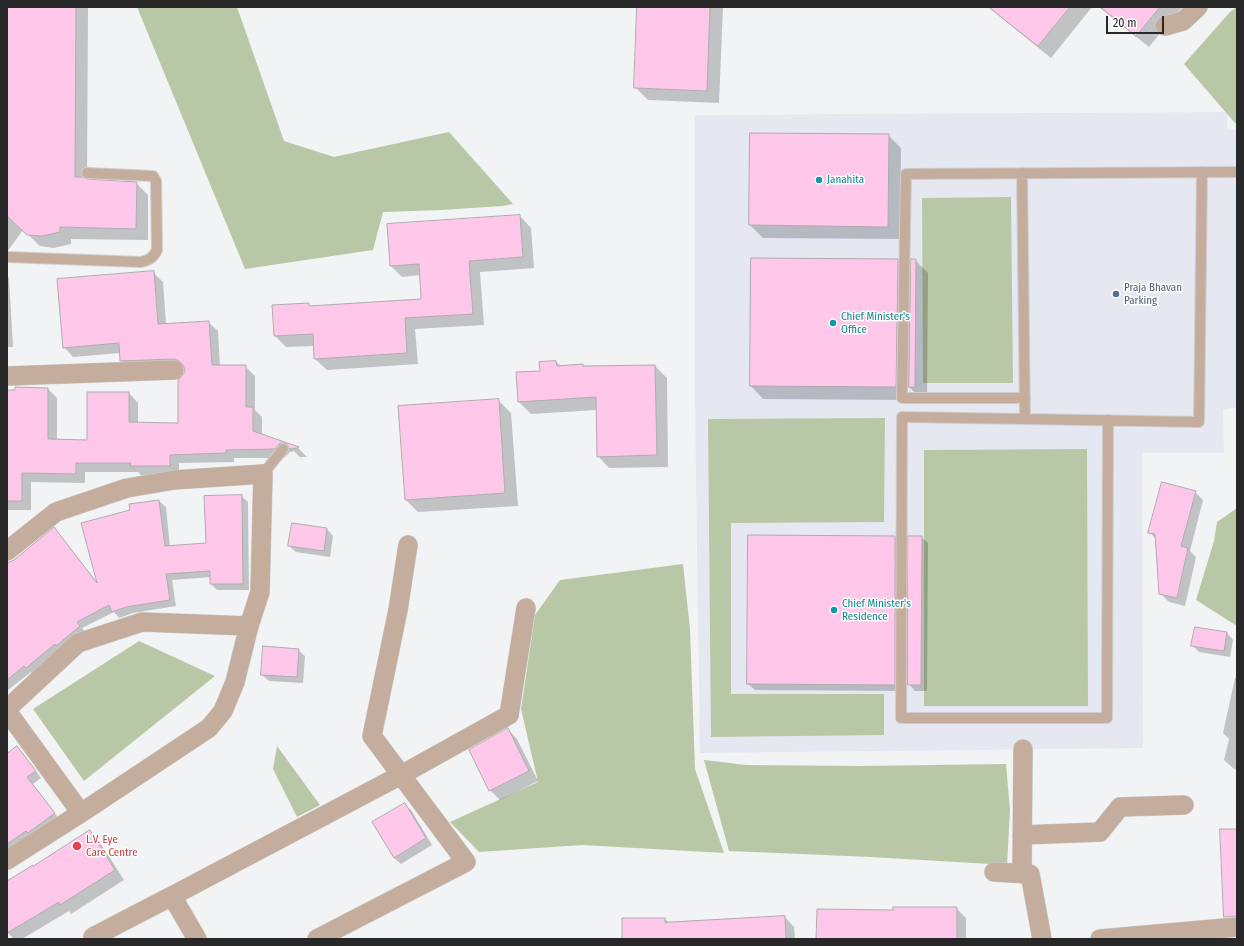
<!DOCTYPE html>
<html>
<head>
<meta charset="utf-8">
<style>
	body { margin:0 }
	#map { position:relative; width:1244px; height:946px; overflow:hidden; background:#f2f3f5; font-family:"Fira Sans Condensed",sans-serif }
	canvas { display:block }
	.frame { position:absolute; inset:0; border:8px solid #282829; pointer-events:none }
	.scale { position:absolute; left:1106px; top:16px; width:58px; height:18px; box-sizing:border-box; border:2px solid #282829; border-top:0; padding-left:5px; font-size:12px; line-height:14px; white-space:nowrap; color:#282829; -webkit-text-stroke:3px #fff; paint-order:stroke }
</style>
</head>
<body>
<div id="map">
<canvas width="1244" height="946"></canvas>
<div class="frame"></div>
<div class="scale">20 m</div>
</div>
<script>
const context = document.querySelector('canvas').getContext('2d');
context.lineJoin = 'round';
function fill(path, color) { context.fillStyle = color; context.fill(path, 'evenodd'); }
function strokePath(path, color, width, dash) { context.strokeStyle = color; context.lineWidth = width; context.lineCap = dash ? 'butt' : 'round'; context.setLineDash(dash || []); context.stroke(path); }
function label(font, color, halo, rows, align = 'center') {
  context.font = font + ' "Fira Sans Condensed",sans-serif'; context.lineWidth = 3; context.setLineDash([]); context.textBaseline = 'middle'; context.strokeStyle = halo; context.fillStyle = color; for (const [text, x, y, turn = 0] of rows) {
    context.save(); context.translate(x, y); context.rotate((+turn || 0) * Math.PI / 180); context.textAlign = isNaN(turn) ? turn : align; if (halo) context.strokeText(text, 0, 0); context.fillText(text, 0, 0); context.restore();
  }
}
fill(new Path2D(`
	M 1227,112 L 1227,128 L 1237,130 L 1237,407 L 1223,410 L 1224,453 L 1142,453 L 1143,748 L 700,753 L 695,407 L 695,115 Z`), '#e5e8f1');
fill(new Path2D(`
	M 137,7 L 237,7 L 284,141 L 334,157 L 449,132 L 513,204 L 502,206 L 441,210 L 383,212 L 373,250 L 245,269 Z
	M 1237,7 L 1237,123 L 1235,123 L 1184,64 L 1230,12 Z
	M 1011,197 L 1013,383 L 923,383 L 922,198 Z
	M 885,418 L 884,522 L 731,523 L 731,694 L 884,694 L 884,735 L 711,737 L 708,419 Z
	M 1087,449 L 1088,706 L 924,706 L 924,450 Z
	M 1237,508 L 1237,626 L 1196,600 L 1214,541 L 1217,522 Z
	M 683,564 L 690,629 L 695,769 L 724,853 L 583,845 L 479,852 L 450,822 L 538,782 L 521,709 L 535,615 L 560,580 Z
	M 139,641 L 215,676 L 84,781 L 33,709 Z
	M 277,746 L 320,805 L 297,817 L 273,769 Z
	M 704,760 L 746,765 L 859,766 L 1006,764 L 1010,810 L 1007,865 L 871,857 L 729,851 Z`), '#b8c8a6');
fill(new Path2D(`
	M 7,7 L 88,7 L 87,181 L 136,183 L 148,195 L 148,240 L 71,239 L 71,244 L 54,248 L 40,246 L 23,230 L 7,252 Z
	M 638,7 L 723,7 L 719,103 L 648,100 L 635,87 Z
	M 988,7 L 1092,7 L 1051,58 Z
	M 1099,7 L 1182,7 L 1149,47 Z
	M 888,135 L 901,148 L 900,239 L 763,238 L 750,225 Z
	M 520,216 L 531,228 L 534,268 L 480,272 L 484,325 L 415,329 L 418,364 L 327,370 L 315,359 L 314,346 L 286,347 L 275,336 L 274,306 L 308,304 L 311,307 L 422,300 L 421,275 L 402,277 L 391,266 Z
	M 898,260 L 912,275 L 915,260 L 928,273 L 927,400 L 923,400 L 908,386 L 908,400 L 763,399 L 751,386 Z
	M 154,273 L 163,282 L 166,324 L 208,322 L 218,331 L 220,366 L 245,366 L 255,376 L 255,410 L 262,417 L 262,435 L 298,448 L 307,457 L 300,457 L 294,451 L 290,452 L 284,458 L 234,458 L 234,462 L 179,463 L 179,475 L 141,475 L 138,472 L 85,472 L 85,483 L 31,482 L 31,510 L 7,510 L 7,391 L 48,389 L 57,398 L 57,440 L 88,441 L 129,393 L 138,403 L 138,423 L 179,424 L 186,368 L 130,370 L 121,360 L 120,353 L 73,357 L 64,347 Z
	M 7,276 L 9,278 L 13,347 L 7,347 Z
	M 556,362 L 561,366 L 582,365 L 584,367 L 655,366 L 667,378 L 668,467 L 609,468 L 598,456 L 597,410 L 531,414 L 519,402 L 541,372 Z
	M 498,400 L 511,413 L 518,506 L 418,512 L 406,500 Z
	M 1195,492 L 1203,500 L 1190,551 L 1196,557 L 1185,606 L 1169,602 L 1160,593 L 1157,540 L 1149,532 Z
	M 241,496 L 248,502 L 249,590 L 217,590 L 211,584 L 211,577 L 172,580 L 176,606 L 133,613 L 119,618 L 114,612 L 82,628 L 86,633 L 33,674 L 31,672 L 8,690 L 7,689 L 7,564 L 14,560 L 54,529 L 60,535 L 98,584 L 131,511 L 130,504 L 159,501 L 166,507 L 170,547 L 207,544 Z
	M 293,524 L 327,529 L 333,536 L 330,557 L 296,552 L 289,546 Z
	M 895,537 L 901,543 L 901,691 L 755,690 L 748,684 Z
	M 921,537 L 928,543 L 927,691 L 915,691 L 909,684 Z
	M 1227,633 L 1233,640 L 1230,657 L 1199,652 L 1193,646 Z
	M 298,650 L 305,656 L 303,683 L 269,681 L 262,675 Z
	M 1235,678 L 1237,678 L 1237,770 L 1234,769 L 1224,760 L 1229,739 L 1223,733 Z
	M 508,729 L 517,739 L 538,781 L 500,800 L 490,790 Z
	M 17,748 L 23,754 L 41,778 L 33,784 L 60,820 L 7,854 L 7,755 Z
	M 404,804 L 411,810 L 432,845 L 401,864 L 394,858 Z
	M 90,832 L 99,841 L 124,880 L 71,914 L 69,911 L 22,939 L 14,939 L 7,932 L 7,882 Z
	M 956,908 L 966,918 L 966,939 L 817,939 L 894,911 Z
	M 785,917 L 794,927 L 795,939 L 623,939 L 623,919 L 665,919 L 669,923 Z`), '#0003');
const building = new Path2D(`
	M 7,7 L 76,7 L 75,177 L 82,177 L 87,179 L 137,182 L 136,229 L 60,227 L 60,232 L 42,236 L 27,235 L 7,216 Z
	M 637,7 L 710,7 L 707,91 L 634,88 Z
	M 989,7 L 1070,7 L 1038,46 Z
	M 1101,7 L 1160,7 L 1136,36 Z
	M 750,133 L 889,134 L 888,227 L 749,225 Z
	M 520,215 L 523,257 L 469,261 L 473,314 L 405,318 L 407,353 L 314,359 L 313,334 L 274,336 L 272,305 L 309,303 L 309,306 L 421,299 L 419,264 L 390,266 L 387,224 Z
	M 751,258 L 898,259 L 896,387 L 750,386 Z
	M 911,259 L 916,259 L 915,387 L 909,387 Z
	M 154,271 L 158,324 L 209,321 L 212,365 L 246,365 L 246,407 L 253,407 L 253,431 L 299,447 L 298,448 L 289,449 L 287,444 L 284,443 L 280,443 L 275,449 L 226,450 L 226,453 L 170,455 L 170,466 L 130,466 L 131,463 L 76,463 L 76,474 L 22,473 L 22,501 L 7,501 L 7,390 L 15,390 L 15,387 L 48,388 L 48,439 L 87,440 L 87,392 L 129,392 L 129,422 L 178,423 L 178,380 L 183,375 L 185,370 L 183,365 L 179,361 L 174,359 L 120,361 L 119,343 L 63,348 L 57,279 Z
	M 556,361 L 557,366 L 583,364 L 583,366 L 655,365 L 657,455 L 597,457 L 596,397 L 518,402 L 516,372 L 540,371 L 539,362 Z
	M 499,399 L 505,493 L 405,500 L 398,406 Z
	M 1162,482 L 1196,491 L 1181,546 L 1188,548 L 1177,598 L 1159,594 L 1155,534 L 1148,533 Z
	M 242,495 L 243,584 L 210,584 L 210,571 L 166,574 L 170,600 L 126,607 L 112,612 L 109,605 L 77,622 L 80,626 L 56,646 L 55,644 L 26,668 L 24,666 L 7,680 L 7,563 L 14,560 L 54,527 L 97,583 L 81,523 L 130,510 L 129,504 L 159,500 L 165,546 L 206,543 L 204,496 Z
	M 292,523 L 327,528 L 324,551 L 288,546 Z
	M 748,535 L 895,536 L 895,685 L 747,684 Z
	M 908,536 L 922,536 L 921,685 L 908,685 Z
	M 1195,627 L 1227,632 L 1224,651 L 1191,646 Z
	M 263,646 L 299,649 L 297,677 L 261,675 Z
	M 508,728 L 529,771 L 489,791 L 469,750 Z
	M 17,746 L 36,771 L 27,777 L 55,813 L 28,833 L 26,831 L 7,844 L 7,754 Z
	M 405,803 L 426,838 L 394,858 L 372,822 Z
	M 1220,829 L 1237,829 L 1237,916 L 1224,917 Z
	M 90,830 L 115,870 L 60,905 L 59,902 L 7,933 L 7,881 L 33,865 L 33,866 Z
	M 893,907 L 957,907 L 957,939 L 816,939 L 817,909 L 893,910 Z
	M 785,916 L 786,939 L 622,939 L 622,918 L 665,918 L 665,922 Z`);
fill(building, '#ffc7e9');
strokePath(building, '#aeacad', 1);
const lane = new Path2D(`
	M 1022,173 L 1025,419 L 902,417 L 901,718 L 1107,718 L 1108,420
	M 7,257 L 141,262 C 149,260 153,258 157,250 L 156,181 L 153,176 L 87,173
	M 1025,398 L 902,398 L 906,174 L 1237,172
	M 1025,419 L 1199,422 L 1202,172
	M 263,474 L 283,449`);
const street = new Path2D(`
	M 1165,26 L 1183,21 L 1198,7
	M 7,376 L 174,370
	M 7,551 L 56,512 L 127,488 L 174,480 L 263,474 L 260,592 L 249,626 L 235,682 L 223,711 L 209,728 L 81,813 L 7,860
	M 7,709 L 78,643 L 142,622 L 249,626
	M 7,711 L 81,813
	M 1022,835 L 1100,832 L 1120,807 L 1184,805
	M 994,872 L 1030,874 L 1042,939
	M 1022,874 L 1023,749
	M 172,896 L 401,775 L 509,715 L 526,608
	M 94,939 L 93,937 L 172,896 L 197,939
	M 317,939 L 466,862 L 372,736 L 398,610 L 408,545
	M 1100,939 L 1237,927`);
strokePath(lane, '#ceced0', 12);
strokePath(street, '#ceced0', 20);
strokePath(lane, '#c4ad9d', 10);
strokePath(street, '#c4ad9d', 19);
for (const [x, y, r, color] of [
	[819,180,4,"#0f9aa8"],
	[1116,294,4,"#5c6f8a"],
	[833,323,4,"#0f9aa8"],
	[834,610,4,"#0f9aa8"],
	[77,846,5,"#e0444e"]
]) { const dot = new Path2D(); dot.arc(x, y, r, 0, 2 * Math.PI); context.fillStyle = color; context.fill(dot); strokePath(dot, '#fff', 1.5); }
label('11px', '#0d838f', '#fff', [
	["Janahita",827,180],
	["Chief Minister's",841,317],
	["Office",841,330],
	["Chief Minister's",842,604],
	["Residence",842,617]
], 'left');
label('11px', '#4e5e75', '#fff', [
	["Praja Bhavan",1124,288],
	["Parking",1124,301]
], 'left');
label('11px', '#be3a42', '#fff', [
	["L.V. Eye",86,840],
	["Care Centre",86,853]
], 'left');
</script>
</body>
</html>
